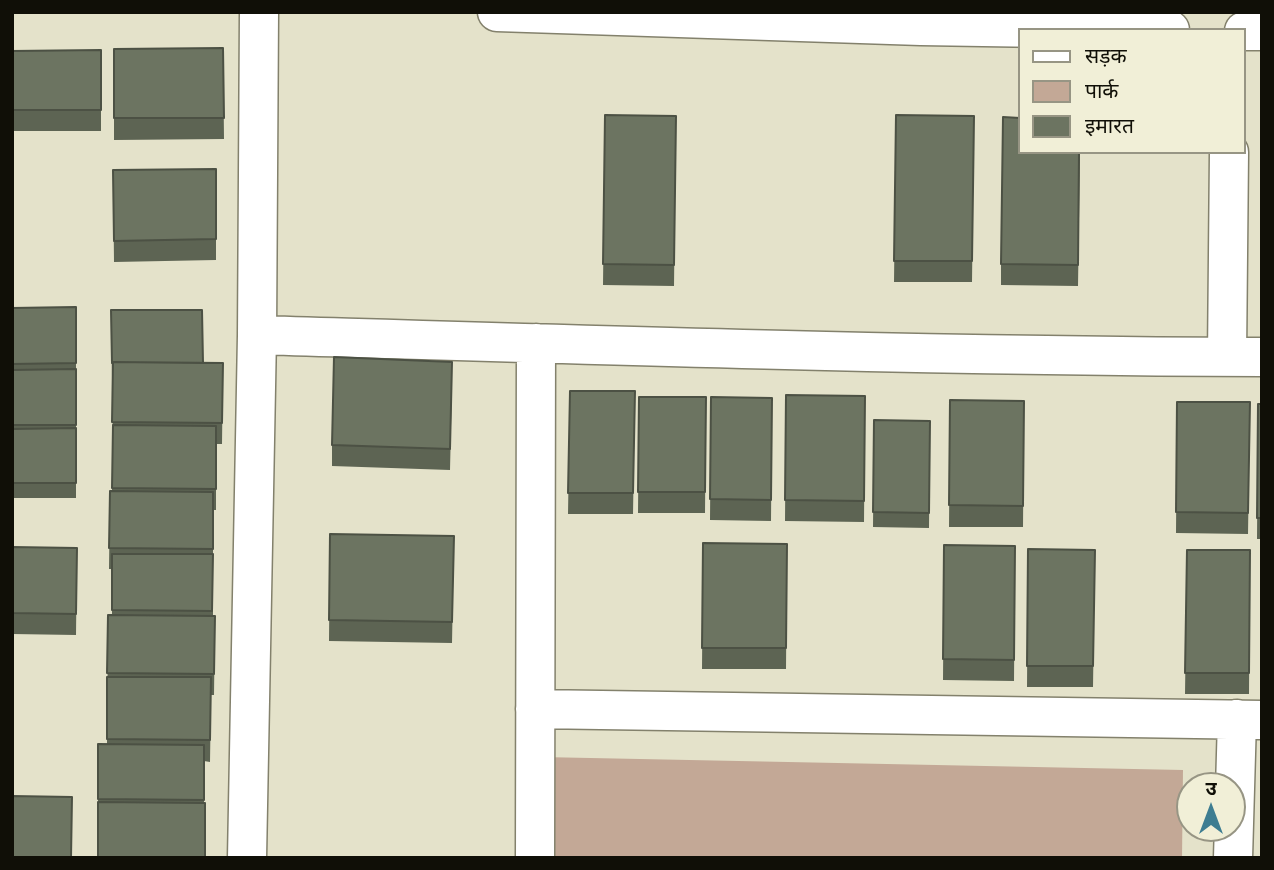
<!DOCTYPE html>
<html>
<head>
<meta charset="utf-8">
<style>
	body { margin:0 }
	#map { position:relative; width:1274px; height:870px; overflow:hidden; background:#e4e2ca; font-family:"IBM Plex Serif","Noto Sans Devanagari",serif }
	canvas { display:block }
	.frame { position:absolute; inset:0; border:14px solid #100f07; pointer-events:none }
	.legend { position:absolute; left:1018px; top:28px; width:228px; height:126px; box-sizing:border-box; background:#f1efd7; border:2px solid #979584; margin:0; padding:9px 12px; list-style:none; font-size:21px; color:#100f07 }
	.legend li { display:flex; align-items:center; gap:14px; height:35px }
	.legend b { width:35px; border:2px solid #979584 }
	.north { position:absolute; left:1176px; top:772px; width:70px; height:70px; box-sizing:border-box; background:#f1efd7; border:2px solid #979584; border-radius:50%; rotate:0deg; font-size:19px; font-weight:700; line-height:28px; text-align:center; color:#100f07 }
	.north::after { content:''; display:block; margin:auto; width:24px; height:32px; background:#3e7d91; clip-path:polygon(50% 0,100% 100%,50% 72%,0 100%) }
</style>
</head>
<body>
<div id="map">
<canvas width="1274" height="870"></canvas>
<div class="frame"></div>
<ul class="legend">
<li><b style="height:9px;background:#fff"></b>सड़क</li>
<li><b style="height:19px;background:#c3a896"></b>पार्क</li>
<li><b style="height:19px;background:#6c7461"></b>इमारत</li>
</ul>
<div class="north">उ</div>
</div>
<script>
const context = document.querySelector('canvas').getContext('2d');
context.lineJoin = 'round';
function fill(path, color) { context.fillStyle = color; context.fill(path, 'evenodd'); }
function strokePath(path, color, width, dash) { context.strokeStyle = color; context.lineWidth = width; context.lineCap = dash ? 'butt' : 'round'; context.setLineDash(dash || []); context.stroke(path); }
fill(new Path2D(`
	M 541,757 L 1183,770 L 1182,858 L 539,858 Z`), '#c3a896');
const minor = new Path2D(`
	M 497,12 L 921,26 L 1170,30
	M 1244,31 L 1262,31
	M 257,335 C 592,345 927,356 1262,357
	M 1227,357 L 1229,152
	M 535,709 L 1262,720
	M 247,858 L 257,335 L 259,12
	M 535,858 L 536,343
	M 1233,858 L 1237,719`);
strokePath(minor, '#83816c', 41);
strokePath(minor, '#fff', 38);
fill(new Path2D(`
	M 223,48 L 224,139 L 114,140 L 114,49 Z
	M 101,50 L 101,131 L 12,131 L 12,51 Z
	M 605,115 L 676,116 L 674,286 L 603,285 Z
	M 896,115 L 974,116 L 972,282 L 894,282 Z
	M 1080,152 L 1078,286 L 1001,285 L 1001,264 Z
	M 216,169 L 216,260 L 114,262 L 113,170 Z
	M 12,308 L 76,363 L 76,498 L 12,498 Z
	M 111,310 L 203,363 L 223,363 L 222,444 L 216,444 L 216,510 L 213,510 L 213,616 L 215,616 L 214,695 L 211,695 L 210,762 L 204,761 L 204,803 L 98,858 L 98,744 L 107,744 L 108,615 L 112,615 L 112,569 L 109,569 L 110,491 L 112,491 L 113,378 L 112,378 Z
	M 452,383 L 450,470 L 332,466 L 332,445 Z
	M 570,391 L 635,391 L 633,514 L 568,514 Z
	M 786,395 L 865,396 L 864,522 L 785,521 Z
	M 639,397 L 706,397 L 705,513 L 638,513 Z
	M 711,397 L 772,398 L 771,521 L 710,520 Z
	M 950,400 L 1024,401 L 1023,527 L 949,527 Z
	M 1177,402 L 1250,402 L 1248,534 L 1176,533 Z
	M 1258,404 L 1262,404 L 1262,539 L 1257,539 Z
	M 874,420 L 930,421 L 929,528 L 873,527 Z
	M 330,534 L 454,536 L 452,643 L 329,641 Z
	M 703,543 L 787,544 L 786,669 L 702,669 Z
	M 944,545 L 1015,546 L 1014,681 L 943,680 Z
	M 12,547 L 77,548 L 76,635 L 12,634 Z
	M 1028,549 L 1095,550 L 1093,687 L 1027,687 Z
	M 1187,550 L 1250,550 L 1249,694 L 1185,694 Z`), '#5d6453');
const building = new Path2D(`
	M 223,48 L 224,118 L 114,118 L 114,49 Z
	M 101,50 L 101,110 L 12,110 L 12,51 Z
	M 605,115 L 676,116 L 674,265 L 603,264 Z
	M 896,115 L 974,116 L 972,261 L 894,261 Z
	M 1003,117 L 1020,118 L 1020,152 L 1079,152 L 1078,265 L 1001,264 Z
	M 216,169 L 216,239 L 114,241 L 113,170 Z
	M 76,307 L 76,363 L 12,364 L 12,308 Z
	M 111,310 L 202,310 L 203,363 L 113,362 L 112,363 Z
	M 334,357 L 452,362 L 450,449 L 332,445 Z
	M 113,362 L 223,363 L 222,423 L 112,422 Z
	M 76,369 L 76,425 L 12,425 L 12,370 Z
	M 570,391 L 635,391 L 633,493 L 568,493 Z
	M 786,395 L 865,396 L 864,501 L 785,500 Z
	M 639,397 L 706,397 L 705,492 L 638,492 Z
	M 711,397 L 772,398 L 771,500 L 710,499 Z
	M 950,400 L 1024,401 L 1023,506 L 949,505 Z
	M 1177,402 L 1250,402 L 1248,513 L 1176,512 Z
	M 1258,404 L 1262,404 L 1262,518 L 1257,518 Z
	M 874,420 L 930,421 L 929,513 L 873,512 Z
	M 113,425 L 216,426 L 216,489 L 112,488 Z
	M 76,428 L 76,483 L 12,483 L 12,429 Z
	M 110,491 L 213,492 L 213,549 L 109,548 Z
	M 330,534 L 454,536 L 452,622 L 329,620 Z
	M 703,543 L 787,544 L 786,648 L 702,648 Z
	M 944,545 L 1015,546 L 1014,660 L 943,659 Z
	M 12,547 L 77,548 L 76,614 L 12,613 Z
	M 1028,549 L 1095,550 L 1093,666 L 1027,666 Z
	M 1187,550 L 1250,550 L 1249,673 L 1185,673 Z
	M 112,554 L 213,554 L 212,611 L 112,610 Z
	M 108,615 L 215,616 L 214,674 L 107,673 Z
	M 107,677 L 211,677 L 210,740 L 107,739 Z
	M 98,744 L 204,745 L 204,800 L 98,799 Z
	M 12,796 L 72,797 L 71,858 L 12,858 Z
	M 98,802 L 205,803 L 205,858 L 98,858 Z`);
fill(building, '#6c7461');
strokePath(building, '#4c5144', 2);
</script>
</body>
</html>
